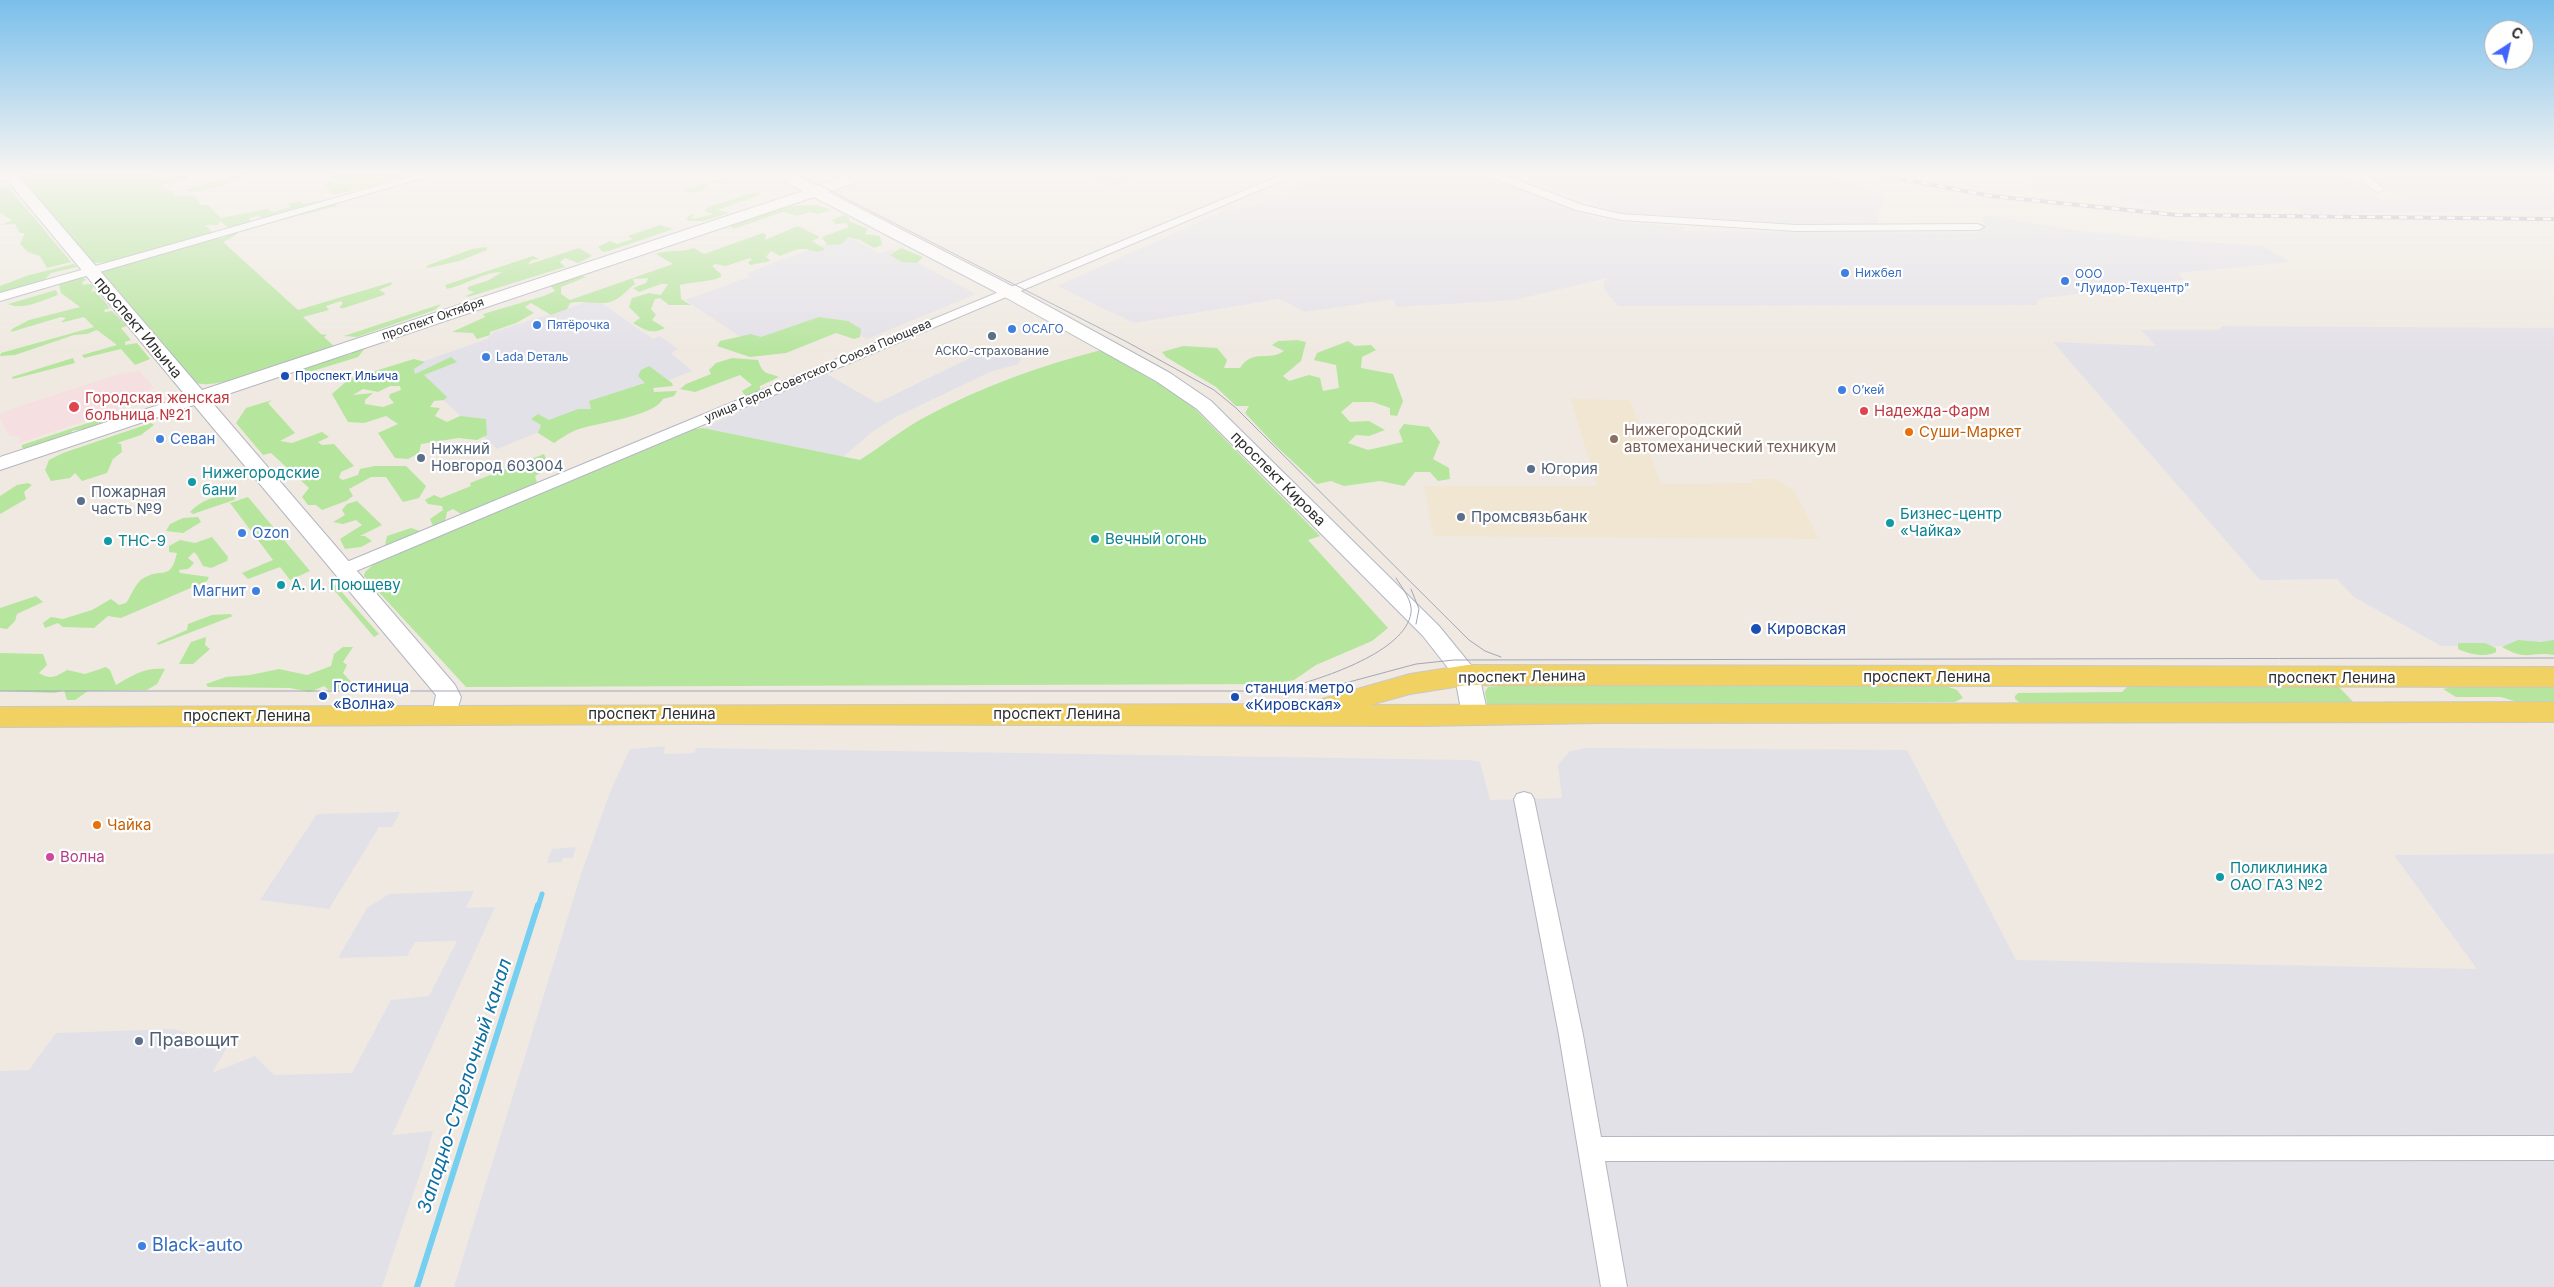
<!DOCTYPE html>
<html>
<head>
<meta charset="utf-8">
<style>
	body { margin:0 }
	#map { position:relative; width:2554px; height:1287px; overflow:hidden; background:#efe9e1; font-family:Inter,sans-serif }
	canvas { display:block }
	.north { position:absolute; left:2484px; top:20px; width:50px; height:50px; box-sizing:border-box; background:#fff; border:1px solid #ababab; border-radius:50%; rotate:35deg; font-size:14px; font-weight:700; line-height:20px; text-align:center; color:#2e2e2e }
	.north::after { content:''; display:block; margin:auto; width:18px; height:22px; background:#4264fb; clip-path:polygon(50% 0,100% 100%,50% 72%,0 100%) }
</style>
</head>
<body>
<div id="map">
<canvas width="2554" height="1287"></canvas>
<div class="north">С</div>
</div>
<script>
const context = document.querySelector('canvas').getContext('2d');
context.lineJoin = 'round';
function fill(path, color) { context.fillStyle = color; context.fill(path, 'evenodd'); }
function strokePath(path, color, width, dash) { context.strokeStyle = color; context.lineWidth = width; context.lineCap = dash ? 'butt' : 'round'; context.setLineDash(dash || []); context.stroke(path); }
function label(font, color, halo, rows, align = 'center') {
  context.font = font + ' Inter,sans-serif'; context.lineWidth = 4.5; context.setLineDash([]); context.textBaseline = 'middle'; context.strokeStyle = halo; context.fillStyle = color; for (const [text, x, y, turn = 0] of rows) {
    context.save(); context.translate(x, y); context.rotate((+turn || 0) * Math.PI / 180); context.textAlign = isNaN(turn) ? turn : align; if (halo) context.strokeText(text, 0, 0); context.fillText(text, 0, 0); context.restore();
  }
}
fill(new Path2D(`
	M 1325,174 L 1487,174 L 1518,189 L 1599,220 L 1683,227 L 1681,231 L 1982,233 L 1976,224 L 1985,224 L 1981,218 L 1985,218 L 1983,215 L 2074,230 L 2169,240 L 2263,246 L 2290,262 L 2179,273 L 2184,280 L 2038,299 L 2037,305 L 1618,306 L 1604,289 L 1603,283 L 1607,278 L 1515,300 L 1396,307 L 1393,299 L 1305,312 L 1279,299 L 1134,323 L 1057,286 L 1226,210 L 1248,207 L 1290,194 L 1289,190 Z
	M 1511,174 L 1829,174 L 1885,195 L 1876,224 L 1784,224 L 1747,220 L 1742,222 L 1621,213 Z
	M 2000,174 L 2345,174 L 2383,202 L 2404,202 L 2364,174 L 2554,174 L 2554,210 L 2304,214 L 2296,208 L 2162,207 L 2029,188 L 2026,178 L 2022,176 Z
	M 848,236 L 879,253 L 892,249 L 976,294 L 867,339 L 836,321 L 754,346 L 685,300 L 749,277 L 748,273 L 781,260 Z
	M 596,299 L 653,339 L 660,336 L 678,349 L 671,353 L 692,371 L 497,449 L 407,367 L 487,339 L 494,332 Z
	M 2222,326 L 2554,328 L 2554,646 L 2441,646 L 2354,597 L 2337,579 L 2260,580 L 2053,342 L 2156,346 L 2141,330 L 2218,330 Z
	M 995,346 L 1021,359 L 1018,364 L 990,372 L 896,417 L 872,432 L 843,457 L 703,428 L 825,373 L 877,403 Z
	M 665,746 L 664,753 L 667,754 L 694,753 L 697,748 L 1469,760 L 1480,762 L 1490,800 L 1562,798 L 1558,765 L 1570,751 L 1587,748 L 1907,750 L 2016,960 L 2477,969 L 2394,855 L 2554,854 L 2554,1287 L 454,1287 L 581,874 L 610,792 L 630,749 Z
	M 400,812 L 392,827 L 379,827 L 329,909 L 260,900 L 317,814 Z
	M 576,847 L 573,858 L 563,858 L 561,862 L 547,863 L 552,849 Z
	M 474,891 L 466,908 L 495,907 L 392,1135 L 433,1131 L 428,1150 L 382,1287 L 0,1287 L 0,1071 L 29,1070 L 56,1033 L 173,1029 L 192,1034 L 188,1041 L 232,1039 L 212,1073 L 255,1056 L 274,1075 L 352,1073 L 391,1000 L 429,996 L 457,941 L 415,942 L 407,956 L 338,958 L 367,908 L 389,894 Z`), '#e3e1e8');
fill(new Path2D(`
	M 1085,174 L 1141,174 L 1143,175 L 1113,186 Z
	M 1571,399 L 1630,400 L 1661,484 L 1754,483 L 1752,479 L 1775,479 L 1794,490 L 1819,539 L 1434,536 L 1424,486 L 1597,486 Z`), '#f0e6d1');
fill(new Path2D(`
	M 139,371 L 154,388 L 138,396 L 136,400 L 138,403 L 16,444 L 20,440 L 19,437 L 9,435 L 0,419 L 0,415 L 8,410 L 119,374 Z`), '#f5dfe0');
fill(new Path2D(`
	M 25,174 L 154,174 L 162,178 L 186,175 L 188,180 L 162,185 L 167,190 L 174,191 L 175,196 L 195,196 L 201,205 L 208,205 L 221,218 L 267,209 L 272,212 L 290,207 L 288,204 L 300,201 L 303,204 L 321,200 L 320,203 L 334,203 L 337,206 L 239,231 L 236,235 L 223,242 L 298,310 L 392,282 L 391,285 L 379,290 L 385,293 L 384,295 L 344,308 L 339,308 L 343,303 L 341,301 L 326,306 L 329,310 L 303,317 L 321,334 L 327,335 L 324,337 L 334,346 C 308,355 219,391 197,383 L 116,288 L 113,288 L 101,270 L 152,250 L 107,262 L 94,263 L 21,178 ZM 260,215 L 263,221 L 220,239 L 205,225 L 218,225 L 220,221 L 229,228 L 251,222 L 249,218 Z
	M 244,174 L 252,174 C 239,181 198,195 183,190 Z
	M 721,178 L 735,184 L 709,182 L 708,188 L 696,193 L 681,190 Z
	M 376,179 L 383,184 L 333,195 L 324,185 L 331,181 C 345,189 361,183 376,179 Z
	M 8,187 L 71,262 L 47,268 L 40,256 L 28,252 L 20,244 L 25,233 L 20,233 L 15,224 L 1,225 L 12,220 L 0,213 L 0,188 Z
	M 758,191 L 761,195 L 717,210 L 730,213 L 704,221 L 689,221 L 686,219 L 691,214 L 694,215 L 691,218 L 695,219 L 713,214 L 705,211 L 708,207 Z
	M 817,205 L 832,210 L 818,214 L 810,212 L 797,216 L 783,212 L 733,229 L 730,224 L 791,206 Z
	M 843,215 L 849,217 L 849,221 L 868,229 L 865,234 L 880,236 L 882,245 L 874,248 L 860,240 L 848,237 L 842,244 L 827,245 L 822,237 L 849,227 L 846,223 L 836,224 L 832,220 Z
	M 660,225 L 673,229 L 609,251 L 603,252 L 598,247 L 610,241 L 617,244 L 633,239 L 628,236 Z
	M 798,226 L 820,237 L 812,241 L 825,249 C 816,256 810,247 801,249 C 794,250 787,253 780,256 L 771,251 L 766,257 L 771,261 L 750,265 L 748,262 L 752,260 L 750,258 L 726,266 L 715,264 L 712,266 L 721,274 L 721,277 C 706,283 695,281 680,285 L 681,299 L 691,305 L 669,305 L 660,298 L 655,299 L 651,309 L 656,315 L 652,320 L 665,328 C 652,335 645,330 633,323 L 640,318 L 629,307 L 632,298 L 649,293 L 661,295 L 668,284 L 661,284 L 639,292 L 633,288 L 646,283 L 648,278 L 633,279 L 635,284 C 628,289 621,298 613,301 C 602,306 584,300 570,303 L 567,309 L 551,315 L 531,303 L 525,307 L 534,313 L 516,323 L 490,332 L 490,335 L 477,339 L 473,333 L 452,332 L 485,317 L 483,314 L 544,296 L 555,291 L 550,285 L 576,275 L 586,277 L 561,287 L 561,294 L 570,300 L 673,264 L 656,254 C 669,249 681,253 694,248 L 704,254 L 763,233 L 766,235 L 765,240 Z
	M 487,247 L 487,250 L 459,261 L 428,268 L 426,266 L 472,249 Z
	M 579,248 L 592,256 L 578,263 L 565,258 L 560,262 L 565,267 L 468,297 L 466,296 L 474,292 L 468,290 L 468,287 L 489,280 L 502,272 C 484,272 466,285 447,289 L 445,285 L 533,256 L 539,259 L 532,260 L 527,265 Z
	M 901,248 L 923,257 L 917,263 L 902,262 L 890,255 Z
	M 74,264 L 77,267 L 51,273 L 41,283 L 0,294 L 0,286 L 29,275 Z
	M 82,277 L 86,280 L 82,282 L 83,285 L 90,284 L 94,286 L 91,292 L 96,291 L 110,308 L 104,310 L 105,312 L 112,311 L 127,326 L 121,328 L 131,340 L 125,342 L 125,345 L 137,343 L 150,359 L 135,365 L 121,349 L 84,358 L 82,355 L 117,345 L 97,330 L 87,334 L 74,335 L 15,355 L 0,356 L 1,353 L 94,327 L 84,317 L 64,322 L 61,322 L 66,318 L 61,317 L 11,332 L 12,329 L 29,320 L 80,307 L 61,293 L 59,285 L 68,279 Z
	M 56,290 L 58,295 C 43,300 23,311 8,304 Z
	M 441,304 L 435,310 L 357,337 L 344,336 Z
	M 819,317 L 848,321 L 861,329 L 860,337 L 854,339 L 836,333 L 786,353 L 750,357 L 717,346 L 720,341 L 751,334 L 761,337 Z
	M 1297,340 L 1306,342 L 1301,361 L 1283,376 L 1289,381 L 1309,375 L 1320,378 L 1323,391 L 1339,388 L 1336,365 L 1314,360 L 1317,353 L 1348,341 L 1355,346 L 1371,345 L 1376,350 L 1362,357 L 1361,368 L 1393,374 L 1403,401 L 1397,416 L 1390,415 L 1390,408 L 1373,402 L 1353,402 L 1341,412 L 1350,422 L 1369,421 L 1385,430 L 1369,436 L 1356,435 L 1348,443 L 1368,450 L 1403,442 L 1399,431 L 1404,424 L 1429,427 L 1440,442 L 1433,459 L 1449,468 L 1450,479 L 1438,481 L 1430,472 L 1415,472 L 1404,486 L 1380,481 L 1344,486 L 1331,481 L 1317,484 L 1276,446 L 1245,413 L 1249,406 L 1236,406 L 1216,387 L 1166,357 L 1162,352 L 1183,346 L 1217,348 L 1227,360 L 1224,368 L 1240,368 C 1253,348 1268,362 1284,351 L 1272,345 L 1278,341 Z
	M 365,348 L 358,357 L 300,375 L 297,371 L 324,360 L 352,354 L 350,352 Z
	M 1101,350 L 1163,386 L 1191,405 L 1320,536 L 1308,540 L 1388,628 L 1372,641 L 1316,665 L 1294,680 L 1273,684 L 466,687 L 364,576 L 365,572 L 375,563 L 695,429 L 703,428 L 860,460 C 882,446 904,428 927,416 C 983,386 1040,366 1101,350 Z
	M 451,357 L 457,362 L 424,375 L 447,397 L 444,400 L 434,401 L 430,407 L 440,408 L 435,416 L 447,422 L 460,416 L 486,419 L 487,435 L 477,440 L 458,438 L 421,444 L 419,453 L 408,459 L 395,458 L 378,433 L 398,424 L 386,416 L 364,423 L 348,422 L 332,394 L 349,379 L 414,359 L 425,362 L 414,369 L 415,374 ZM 390,386 L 400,386 L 401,390 L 390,394 L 389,397 L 394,403 L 383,407 L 365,404 L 365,400 L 373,393 L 353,395 L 363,389 L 378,392 Z
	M 73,358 L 75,363 L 13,379 L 12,377 Z
	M 732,358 L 758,360 C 763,376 768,372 779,377 L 760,386 L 760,391 L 746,398 L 742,391 L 752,385 L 740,375 L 695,392 L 680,389 L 686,384 L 711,374 L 709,370 L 716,363 Z
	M 649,366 L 672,383 L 673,386 L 653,388 L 654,392 L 677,391 L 674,396 L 663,399 C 652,418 595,422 574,431 C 567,434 560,439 554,443 L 538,433 L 541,425 L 531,419 L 538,414 L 549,420 L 578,409 L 591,409 L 589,401 L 645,383 L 638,376 L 641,370 Z
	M 272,400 L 268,403 L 295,433 L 280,441 L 292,443 L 322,432 L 329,437 L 318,442 L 322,445 L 334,444 L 354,466 L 341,472 L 339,478 L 343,480 L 358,475 L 360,469 L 375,466 L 406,466 L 426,486 L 419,498 L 403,502 L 386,477 L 371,477 L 349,489 L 353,496 L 346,501 L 322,510 L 316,505 L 308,505 L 302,497 L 309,488 L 271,453 L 263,455 L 236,423 L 246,408 Z
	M 100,419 L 102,422 C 86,434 87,427 72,431 L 70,438 L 36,449 L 22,448 L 22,445 Z
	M 151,423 L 154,425 L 141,435 L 117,443 L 121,444 L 122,452 L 113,459 L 107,473 L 82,481 L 75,473 L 70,478 L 51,481 L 45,470 L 49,460 L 63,453 Z
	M 544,454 L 547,461 L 535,468 L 542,472 L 535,476 L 537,482 L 528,488 L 461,514 L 453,509 L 447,512 L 445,521 L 433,526 L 430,519 L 443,510 L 442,506 L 428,504 L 425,500 L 434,495 L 441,498 L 471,486 L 470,483 Z
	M 28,483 L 32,485 L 24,492 L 26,499 L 0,514 L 0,496 L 17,485 Z
	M 234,493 L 236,497 L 234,500 L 193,514 L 190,512 C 202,499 217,496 234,493 Z
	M 248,497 L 310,571 L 290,580 L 280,567 L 248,579 L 242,573 L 273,560 L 230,503 Z
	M 357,501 L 382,525 L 360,536 L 365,536 L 372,541 L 361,547 L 345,549 L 340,539 L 362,525 L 356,520 L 343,524 L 333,522 L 345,515 L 342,510 L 347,504 Z
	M 198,517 L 201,522 L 183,533 L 166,531 L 170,524 L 183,518 Z
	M 411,528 L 420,531 L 392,547 L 385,545 L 387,536 Z
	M 212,537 L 228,557 L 227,561 L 211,568 L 203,566 L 197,555 L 194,552 L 188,558 L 194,563 L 188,569 L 179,570 L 180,573 L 209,577 L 207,581 L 121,618 L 108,616 L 94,628 L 63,627 L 58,623 L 45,628 L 43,623 L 51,617 L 63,619 L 92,610 L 111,599 L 119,605 L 126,603 C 131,596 135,584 142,579 C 162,566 170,583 177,553 L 169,552 L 169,546 L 180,540 L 195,543 Z
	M 331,580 L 379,634 L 374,637 L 328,583 Z
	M 36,596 L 43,602 L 17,614 L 15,621 L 7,629 L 0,628 L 0,608 Z
	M 230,614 L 233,616 L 158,645 L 157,643 L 187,630 L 188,624 L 212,615 Z
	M 206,637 L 205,645 L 210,649 L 193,664 L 179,664 L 191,642 Z
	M 2518,640 L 2540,642 L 2554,640 L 2554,655 C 2529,651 2528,662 2502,647 Z
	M 2458,643 L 2485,643 L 2496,648 L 2496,652 C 2485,658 2469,654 2458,649 Z
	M 343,647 L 353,647 L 343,662 L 347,665 L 343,673 L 351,682 L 342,689 L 329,690 L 324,686 L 310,692 L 290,688 L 208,687 L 206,684 L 226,677 L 250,675 L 279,669 L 307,675 L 331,666 L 334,654 Z
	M 0,653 L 43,654 L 47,665 L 39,673 C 50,680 56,677 67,670 L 85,674 L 106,667 L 110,670 L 116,685 C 133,675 145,667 165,669 L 157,684 L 147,690 L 88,691 L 75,700 L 67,700 L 64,690 L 55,693 L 0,691 Z
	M 1522,684 L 1943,685 L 1957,690 L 1963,698 L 1955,702 L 1491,706 L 1487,704 L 1485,692 L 1488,687 Z
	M 2128,686 L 2338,686 L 2357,706 L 2024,706 L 2015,699 L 2015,696 L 2018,693 L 2122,692 Z
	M 2452,687 L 2554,687 L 2554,706 L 2531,706 L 2501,697 L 2456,697 L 2443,689 Z`), '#b6e59e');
fill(new Path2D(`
	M 327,174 L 410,174 L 349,191 Z`), '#c9ec9a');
strokePath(new Path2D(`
	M 538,907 L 542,894`), '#75cff0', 5);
strokePath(new Path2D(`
	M 417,1287 L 538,905`), '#75cff0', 6);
const street = new Path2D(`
	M 7,174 L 23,174 L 0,182 L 0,176 Z
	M 420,174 L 436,174 L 0,301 L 0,293 Z
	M 1284,174 L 1298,174 L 349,574 L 343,575 L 335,570 L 337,566 Z
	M 1487,174 L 1501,174 L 1583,205 L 1621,214 L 1796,225 L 1978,224 L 1984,227 L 1978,230 L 1796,231 L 1621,220 L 1576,210 L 1488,176 Z
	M 2353,174 L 2365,174 L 2384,189 L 2379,192 L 2375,191 Z
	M 1524,792 L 1531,794 L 1534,799 L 1583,1035 L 1601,1137 L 2554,1136 L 2554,1160 L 1605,1161 L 1627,1287 L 1601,1287 L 1559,1035 L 1514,799 L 1517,794 Z`);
const secondary = new Path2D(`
	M 2,174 L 17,174 L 202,390 L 803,191 L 777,177 L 775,174 L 793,174 L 816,186 L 853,174 L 874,174 L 872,177 L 828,192 L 1006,283 L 1170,373 L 1211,401 L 1439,626 L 1479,675 L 1488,715 L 1484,721 L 1475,724 L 1466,721 L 1462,715 L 1455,677 L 1423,636 L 1197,409 L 1156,381 L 994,291 L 814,197 L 210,400 L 455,685 L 461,697 L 454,721 L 445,724 L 436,721 L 432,715 L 436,695 L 194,405 L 0,470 L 0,457 L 186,396 Z`);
const primary = new Path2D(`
	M 1467,665 L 2554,667 L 2554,687 L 1467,685 L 1410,694 L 1370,705 L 2554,702 L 2554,722 L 1600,723 L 1420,726 L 688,724 L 0,727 L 0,707 L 1319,704 L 1322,699 L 1410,674 Z`);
strokePath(street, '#b4b7c1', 2);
strokePath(secondary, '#b4b7c1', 2);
strokePath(primary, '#c9c9c9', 2);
fill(street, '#fff');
fill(secondary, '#fff');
fill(primary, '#f2d163');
strokePath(new Path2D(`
	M 798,174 L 1127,342 L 1214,390 L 1236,408 L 1469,640 L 1485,651 L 1501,657
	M 1411,589 L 1419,609 L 1416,624
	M 1290,687 C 1323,678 1405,652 1411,613 C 1413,601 1402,588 1396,578
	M 0,691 L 1272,691 L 1323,689 L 1416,664 L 1454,660 L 2554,658`), '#a3a6b8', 1);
const rail = new Path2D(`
	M 1874,174 L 1991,196 L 2177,215 L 2554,219`);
strokePath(rail, '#a3a6b8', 4);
strokePath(rail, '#fff', 2.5, [8]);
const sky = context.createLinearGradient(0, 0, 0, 354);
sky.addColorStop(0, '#7abfeb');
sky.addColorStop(0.49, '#f8f5f2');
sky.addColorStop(1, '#f8f5f200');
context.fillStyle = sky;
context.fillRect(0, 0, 2554, 354);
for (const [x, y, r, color] of [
	[1845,273,5,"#3f7fe0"],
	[2065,281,5,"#3f7fe0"],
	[537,325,5,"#3f7fe0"],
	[1012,329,5,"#3f7fe0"],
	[992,336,5,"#5c6f8a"],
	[486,357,5,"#3f7fe0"],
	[285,376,5,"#1a4fb4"],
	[1842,390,5,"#3f7fe0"],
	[74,407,6,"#e0444e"],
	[1864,411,5,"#e0444e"],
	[1909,432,5,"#e8710a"],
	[160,439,5,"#3f7fe0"],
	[1614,439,5,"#8d6e63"],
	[421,458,5,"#5c6f8a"],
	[1531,469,5,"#5c6f8a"],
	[192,482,5,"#0f9aa8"],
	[81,501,5,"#5c6f8a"],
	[1461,517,5,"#5c6f8a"],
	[1890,523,5,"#0f9aa8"],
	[242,533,5,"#3f7fe0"],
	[1095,539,5,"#0f9aa8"],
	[108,541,5,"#0f9aa8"],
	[281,585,5,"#0f9aa8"],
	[256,591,5,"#3f7fe0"],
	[1756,629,6,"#1a4fb4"],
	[323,696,5,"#1a4fb4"],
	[1235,697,5,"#1a4fb4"],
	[97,825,5,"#e8710a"],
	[50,857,5,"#d1479c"],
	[2220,877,5,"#0f9aa8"],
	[139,1041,5,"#5c6f8a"],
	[142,1246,5,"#3f7fe0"]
]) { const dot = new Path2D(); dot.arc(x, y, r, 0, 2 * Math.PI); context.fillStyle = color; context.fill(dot); strokePath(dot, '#fff', 2); }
label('12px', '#366cbe', '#fff', [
	["Нижбел",1855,273],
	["ООО",2075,274],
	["\"Луидор-Техцентр\"",2075,288],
	["Пятёрочка",547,325],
	["ОСАГО",1022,329],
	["Lada Dеталь",496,357],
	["О’кей",1852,390]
], 'left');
label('12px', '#2e2e2e', '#fff', [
	["проспект Октября",433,319,-19],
	["улица Героя Советского Союза Поющева",818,371,-23]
]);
label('12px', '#4e5e75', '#fff', [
	["АСКО-страхование",992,351]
]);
label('12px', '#164399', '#fff', [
	["Проспект Ильича",295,376]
], 'left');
label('15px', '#2e2e2e', '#fff', [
	["проспект Ильича",138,328,50],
	["проспект Кирова",1278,479,45],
	["проспект Ленина",1522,677,-1],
	["проспект Ленина",1927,677],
	["проспект Ленина",2332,678],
	["проспект Ленина",652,714],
	["проспект Ленина",1057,714],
	["проспект Ленина",247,716]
]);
label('15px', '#be3a42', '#fff', [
	["Городская женская",85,398],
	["больница №21",85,415],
	["Надежда-Фарм",1874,411]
], 'left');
label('15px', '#785e54', '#fff', [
	["Нижегородский",1624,430],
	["автомеханический техникум",1624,447]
], 'left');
label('15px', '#c56008', '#fff', [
	["Суши-Маркет",1919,432],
	["Чайка",107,825]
], 'left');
label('15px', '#366cbe', '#fff', [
	["Севан",170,439],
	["Ozon",252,533],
	["Магнит",246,591,"right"]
], 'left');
label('15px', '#4e5e75', '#fff', [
	["Нижний",431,449],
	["Новгород 603004",431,466],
	["Югория",1541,469],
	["Пожарная",91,492],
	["часть №9",91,509],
	["Промсвязьбанк",1471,517]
], 'left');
label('15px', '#0d838f', '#fff', [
	["Нижегородские",202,473],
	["бани",202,490],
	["Бизнес-центр",1900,514],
	["«Чайка»",1900,531],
	["Вечный огонь",1105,539],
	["ТНС-9",118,541],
	["А. И. Поющеву",291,585],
	["Поликлиника",2230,868],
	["ОАО ГАЗ №2",2230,885]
], 'left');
label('15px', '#164399', '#fff', [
	["Кировская",1767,629],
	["Гостиница",333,687],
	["«Волна»",333,704],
	["станция метро",1245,688],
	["«Кировская»",1245,705]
], 'left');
label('15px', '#b23c85', '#fff', [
	["Волна",60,857]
], 'left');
label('18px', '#4e5e75', '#fff', [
	["Правощит",149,1041]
], 'left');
label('18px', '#366cbe', '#fff', [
	["Black-auto",152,1246]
], 'left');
label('italic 19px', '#0d6fa3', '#fff', [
	["Западно-Стрелочный канал",465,1086,-72]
]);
</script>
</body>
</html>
